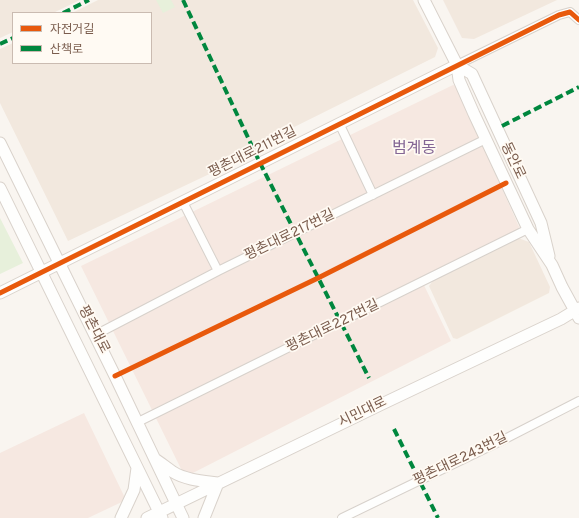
<!DOCTYPE html>
<html>
<head>
<meta charset="utf-8">
<style>
	body { margin:0 }
	#map { position:relative; width:579px; height:518px; overflow:hidden; background:#f9f5f0; font-family:Overpass,"Noto Sans KR",sans-serif }
	canvas { display:block }
	.legend { position:absolute; left:12px; top:12px; width:140px; height:52px; box-sizing:border-box; background:#fffaf3; border:1px solid #cabbb1; margin:0; padding:5px 7px; list-style:none; font-size:12px; color:#7a5c4d }
	.legend li { display:flex; align-items:center; gap:8px; height:20px }
	.legend b { width:20px; border:1px solid #cabbb1 }
</style>
</head>
<body>
<div id="map">
<canvas width="579" height="518"></canvas>
<ul class="legend">
<li><b style="height:5px;background:#e8590c"></b>자전거길</li>
<li><b style="height:5px;background:#00873e"></b>산책로</li>
</ul>
</div>
<script>
const context = document.querySelector('canvas').getContext('2d');
context.lineJoin = 'round';
function fill(path, color) { context.fillStyle = color; context.fill(path, 'evenodd'); }
function strokePath(path, color, width, dash) { context.strokeStyle = color; context.lineWidth = width; context.lineCap = dash ? 'butt' : 'round'; context.setLineDash(dash || []); context.stroke(path); }
function label(font, color, halo, rows, align = 'center') {
  context.font = font + ' Overpass,"Noto Sans KR",sans-serif'; context.lineWidth = 3.5; context.setLineDash([]); context.textBaseline = 'middle'; context.strokeStyle = halo; context.fillStyle = color; for (const [text, x, y, turn = 0] of rows) {
    context.save(); context.translate(x, y); context.rotate((+turn || 0) * Math.PI / 180); context.textAlign = isNaN(turn) ? turn : align; if (halo) context.strokeText(text, 0, 0); context.fillText(text, 0, 0); context.restore();
  }
}
fill(new Path2D(`
	M 0,0 L 80,0 L 53,13 L 13,13 L 13,32 L 0,38 Z
	M 98,0 L 413,0 L 438,48 L 435,57 L 256,146 L 258,151 L 68,241 L 0,103 L 0,49 L 13,43 L 13,63 L 151,63 L 151,13 L 72,13 Z
	M 443,0 L 557,0 L 474,39 L 462,38 Z
	M 518,238 L 529,242 L 550,287 L 549,293 L 457,339 L 453,338 L 429,286 L 435,278 Z`), '#f2e8de');
fill(new Path2D(`
	M 453,85 L 456,86 L 520,229 L 421,279 L 451,341 L 185,477 L 81,266 Z
	M 84,413 L 126,500 L 88,518 L 0,518 L 0,453 Z`), '#f6e8e1');
fill(new Path2D(`
	M 156,0 L 171,0 L 175,7 L 163,13 Z
	M 0,218 L 23,263 L 0,274 Z`), '#e7f0db');
const street = new Path2D(`
	M 457,65 L 559,15 L 570,12 L 579,20
	M 339,123 L 373,195
	M 183,202 L 218,271
	M 95,335 L 218,271 L 486,139
	M 138,422 L 528,229
	M 342,518 L 501,441 L 579,401`);
const secondary = new Path2D(`
	M 424,0 L 457,65 L 459,80 L 474,114 L 528,229 L 552,265 L 562,287 L 579,318
	M 457,65 L 472,74 L 541,223 L 549,256
	M 0,143 L 115,376 L 183,518
	M 0,188 L 162,518
	M 0,293 L 457,65
	M 155,459 C 161,463 167,468 173,472 C 186,480 203,481 218,483 L 204,518
	M 121,518 L 134,490 L 137,468
	M 147,518 L 382,404 L 561,319 L 579,308`);
strokePath(street, '#d7d1cb', 10);
strokePath(secondary, '#d9d2cb', 13);
strokePath(street, '#fefefd', 8);
strokePath(secondary, '#fefefd', 11);
strokePath(new Path2D(`
	M 183,0 L 260,163 L 369,378
	M 63,13 L 89,0
	M 0,44 L 13,38
	M 502,126 L 579,87
	M 394,429 L 438,518`), '#00873e', 4, [8, 4]);
strokePath(new Path2D(`
	M 0,293 L 559,15 L 570,12 L 579,20
	M 115,376 L 318,278 L 506,183`), '#e8590c', 5);
label('14px', '#7a5c4d', '#fffaf3', [
	["평촌대로211번길",253,153,-27],
	["동안로",512,161,65],
	["평촌대로217번길",290,236,-26],
	["평촌대로227번길",333,327,-26],
	["평촌대로",93,330,63],
	["시민대로",363,413,-26],
	["평촌대로243번길",461,460,-26]
]);
label('16px', '#846695', '#fffaf3', [
	["범계동",414,150]
]);
</script>
</body>
</html>
